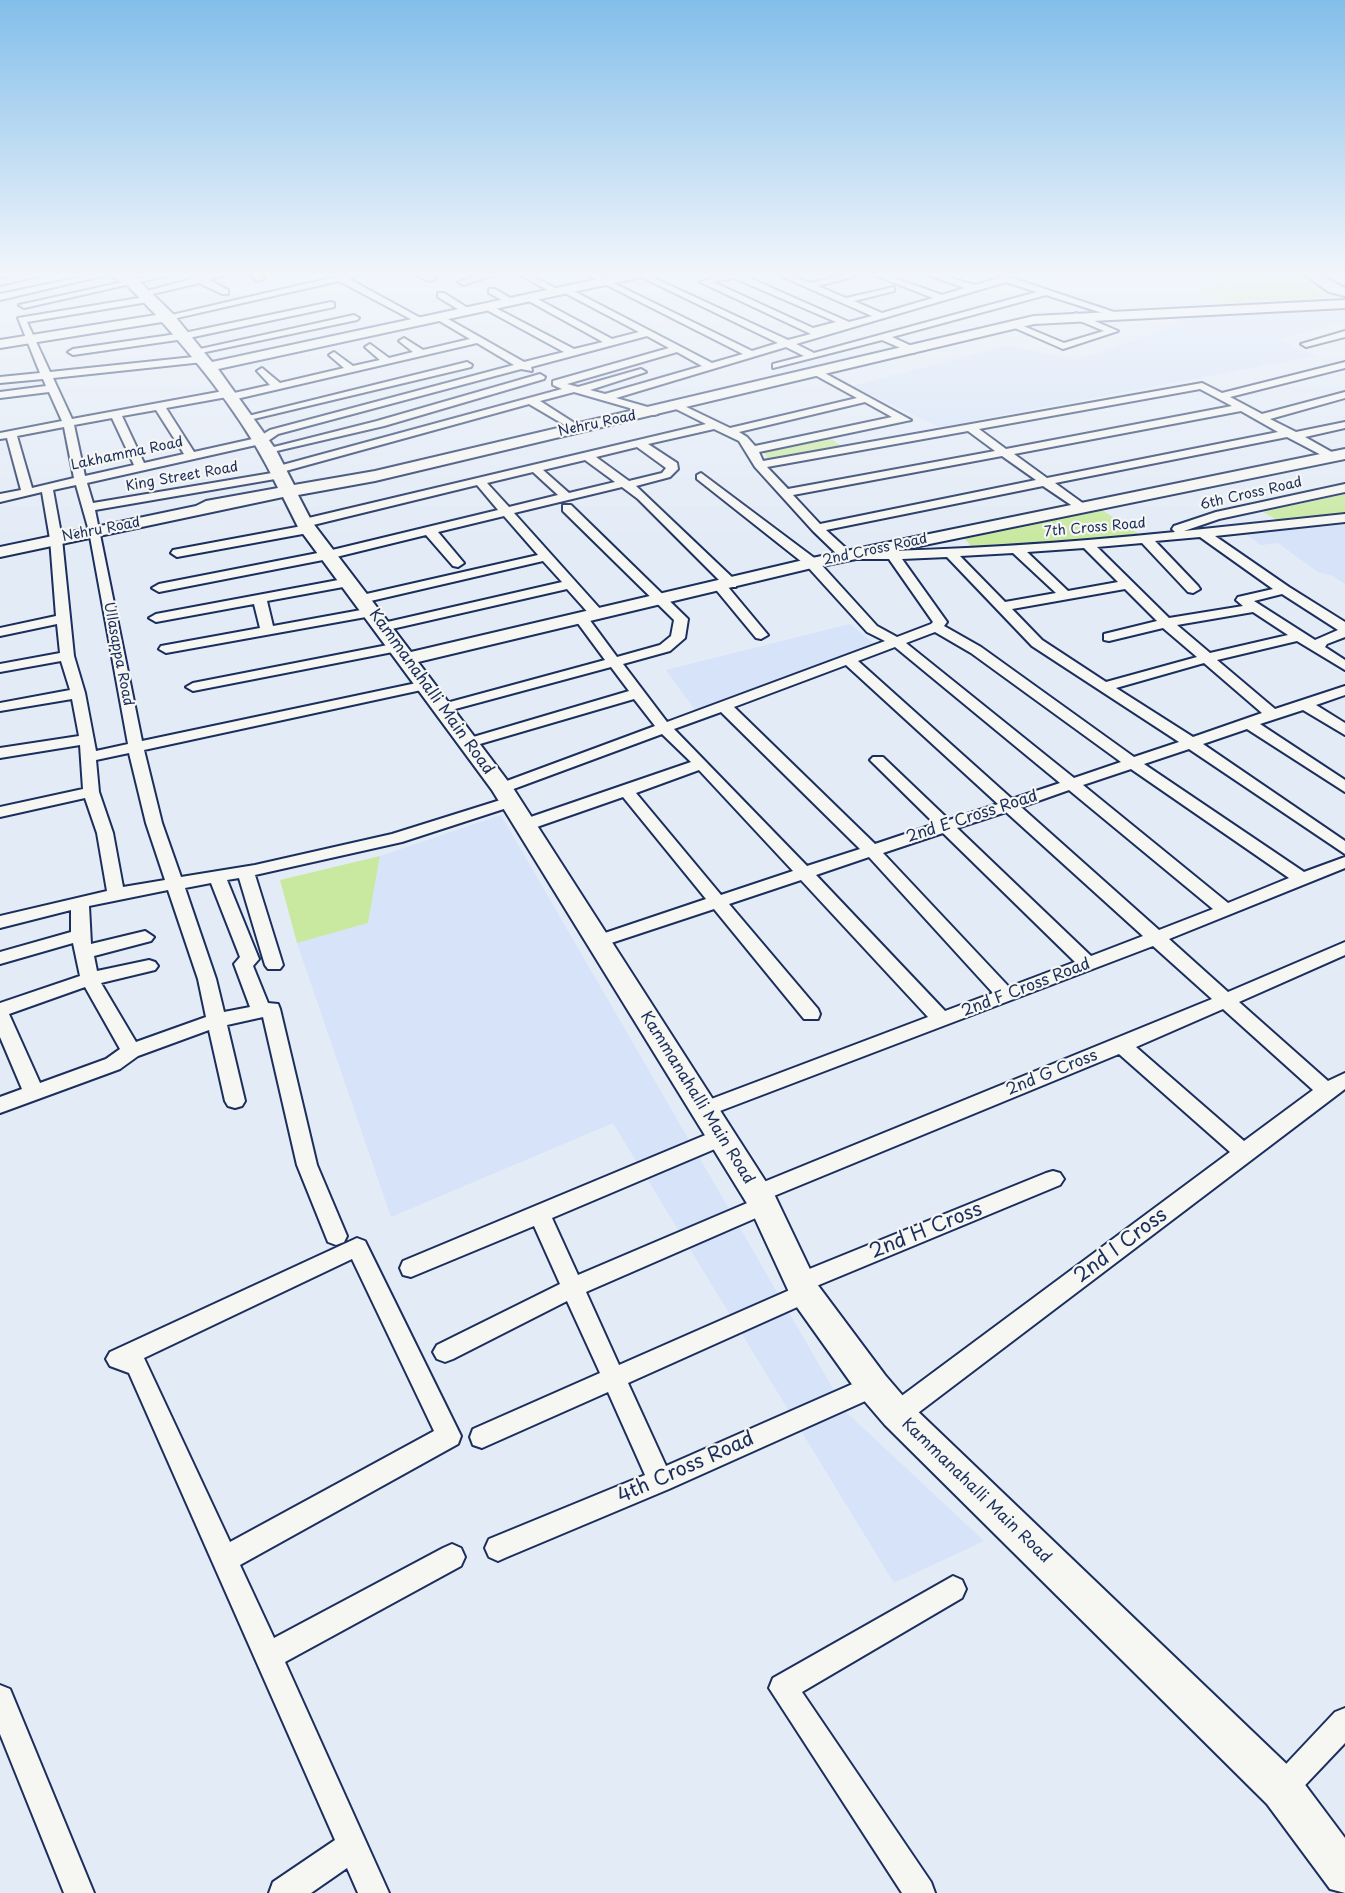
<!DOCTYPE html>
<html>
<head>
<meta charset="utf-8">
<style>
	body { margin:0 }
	canvas { display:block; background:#e3ebf6 }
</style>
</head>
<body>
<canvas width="1345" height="1893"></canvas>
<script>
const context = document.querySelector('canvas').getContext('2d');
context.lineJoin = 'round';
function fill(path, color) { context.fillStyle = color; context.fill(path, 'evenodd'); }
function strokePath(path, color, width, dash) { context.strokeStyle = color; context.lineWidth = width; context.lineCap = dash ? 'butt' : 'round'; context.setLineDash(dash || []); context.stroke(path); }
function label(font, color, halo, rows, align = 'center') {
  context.font = font + ' "Playpen Sans",sans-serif'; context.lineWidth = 4.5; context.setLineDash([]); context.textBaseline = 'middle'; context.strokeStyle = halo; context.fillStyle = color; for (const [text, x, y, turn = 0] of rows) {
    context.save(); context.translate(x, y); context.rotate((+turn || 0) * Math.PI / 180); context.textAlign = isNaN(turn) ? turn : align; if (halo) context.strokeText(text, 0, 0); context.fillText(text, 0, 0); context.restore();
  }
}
fill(new Path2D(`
	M 1342,308 L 1345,309 L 1345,323 L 1277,339 L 1316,356 L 939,427 L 852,386 L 1006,346 L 1079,360 L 1180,324 L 1172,318 Z
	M 1345,521 L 1345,584 L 1333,576 L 1318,572 L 1278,543 L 1261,545 L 1247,535 Z
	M 850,624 L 876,645 L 695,710 L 666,670 Z
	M 501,815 L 847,1413 L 984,1541 L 894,1583 L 613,1123 L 391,1217 L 297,943 L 368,923 L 380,856 Z`), '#d6e3f8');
fill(new Path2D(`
	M 1302,281 L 1325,297 L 1222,303 L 1201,287 Z
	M 828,437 L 846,449 L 769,461 L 763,451 Z
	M 1345,494 L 1345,513 L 1279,521 L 1263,512 Z
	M 1102,510 L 1140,535 L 971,546 L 963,537 Z
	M 380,856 L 368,923 L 297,943 L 280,880 Z`), '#c9e9a1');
const street = new Path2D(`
	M 35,273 L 51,273 L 0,285 L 0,279 Z
	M 100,273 L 115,273 L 0,300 L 0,294 Z
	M 164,273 L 179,273 L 24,308 L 19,305 Z
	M 218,273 L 232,273 L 209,280 L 228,290 L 228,294 L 222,294 L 199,283 L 144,296 L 139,293 L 192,279 L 192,275 L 201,277 Z
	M 248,273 L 257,273 L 264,279 L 257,281 Z
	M 352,273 L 366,273 L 349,279 L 428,322 L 420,324 L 339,281 L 168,320 L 163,317 Z
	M 411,273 L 422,273 L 436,279 L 429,281 Z
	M 488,273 L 501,273 L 463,285 L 458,282 Z
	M 516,273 L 526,273 L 563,292 L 555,294 Z
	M 583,273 L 593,273 L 752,351 L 778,343 L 635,274 L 643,273 L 788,340 L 811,334 L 700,282 L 730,273 L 738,273 L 849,322 L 872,316 L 774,273 L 785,273 L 810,283 L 856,273 L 856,276 L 818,286 L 846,298 L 894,287 L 894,291 L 854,301 L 882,313 L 933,298 L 869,273 L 880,273 L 942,295 L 965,288 L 922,273 L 934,273 L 975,285 L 1006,276 L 1123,315 L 1115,317 L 1046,295 L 892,337 L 916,348 L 916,352 L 912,353 L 882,340 L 773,368 L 773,364 L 804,356 L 786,347 L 616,398 L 658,410 L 658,414 L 654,415 L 574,392 L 540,401 L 579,426 L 579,430 L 575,431 L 529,404 L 282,472 L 287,475 L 281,478 L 95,510 L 142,741 L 426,681 L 433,685 L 426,689 L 144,750 L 162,823 L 181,877 L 255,865 L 392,834 L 510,797 L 518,802 L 516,805 L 402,842 L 255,875 L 283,965 L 280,969 L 268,969 L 265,965 L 239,878 L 227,880 L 259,959 L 253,966 L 268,1003 L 278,1004 L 280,1009 L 317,1165 L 347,1236 L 344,1242 L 336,1245 L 328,1242 L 297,1165 L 263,1017 L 227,1025 L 245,1101 L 242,1106 L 235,1108 L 228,1106 L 225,1101 L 209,1030 L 138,1056 L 120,1069 L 0,1113 L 0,1097 L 22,1089 L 0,1037 L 0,1003 L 80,976 L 73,943 L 0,964 L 0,952 L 71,932 L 71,910 L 0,928 L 0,916 L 107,891 L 97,833 L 85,798 L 0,817 L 0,807 L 83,789 L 80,745 L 0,758 L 0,748 L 79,736 L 72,699 L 0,711 L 0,703 L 70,690 L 61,661 L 0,672 L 0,664 L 60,653 L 57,624 L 0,636 L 0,628 L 56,616 L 50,539 L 42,492 L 0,502 L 0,494 L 21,490 L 7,438 L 0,439 L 0,433 L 62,421 L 49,392 L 0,398 L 0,392 L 46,386 L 43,379 L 0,383 L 0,377 L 40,373 L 18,318 L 151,296 L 154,297 L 154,301 L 27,322 L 50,372 L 203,356 L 208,359 L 203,362 L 53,378 L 72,419 L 229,390 L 234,393 L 270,385 L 257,371 L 262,368 L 280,383 L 344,368 L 329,355 L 334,352 L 353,366 L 380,360 L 365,347 L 370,344 L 389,358 L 413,352 L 399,341 L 404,338 L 423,350 L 470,339 L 438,320 L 438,316 L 441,315 L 524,362 L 564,352 L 485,309 L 485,305 L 488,304 L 574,349 L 603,342 L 527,300 L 525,298 L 530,295 L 612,339 L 639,332 L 563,292 L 563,288 L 566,287 L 712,363 L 743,354 ZM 734,278 L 836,322 L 813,328 L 713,282 ZM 1006,282 L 1037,292 L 814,353 L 796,344 ZM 647,336 L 669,348 L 553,381 L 553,385 L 562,389 L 275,467 L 273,469 L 278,472 L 93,503 L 87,483 L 265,443 L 278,434 L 521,369 L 532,371 L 531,367 ZM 477,343 L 514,365 L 270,430 L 257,438 L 194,452 L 166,408 L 227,397 L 232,400 ZM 677,352 L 702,366 L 605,394 L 590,390 L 646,372 L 641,369 L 578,387 L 567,384 ZM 156,410 L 184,454 L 144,463 L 122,416 ZM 112,418 L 134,465 L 85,476 L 74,425 ZM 64,427 L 74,478 L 32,488 L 17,436 ZM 76,485 L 89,531 L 128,744 L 96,751 L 85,693 L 74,656 L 62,539 L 53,490 ZM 129,753 L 146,823 L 165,880 L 123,887 L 113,833 L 99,792 L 96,760 ZM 211,883 L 240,957 L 234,964 L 250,1007 L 224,1012 L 216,979 L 185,888 ZM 168,890 L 198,979 L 206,1017 L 136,1042 L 101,983 L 155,970 L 158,966 L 155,962 L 149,960 L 97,971 L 94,956 L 151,941 L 154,937 L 145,931 L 91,944 L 89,906 ZM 85,987 L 120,1049 L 106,1059 L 40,1083 L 9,1014 Z
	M 489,289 L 495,289 L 517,302 L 509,304 L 489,293 Z
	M 438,293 L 444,293 L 474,312 L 466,314 L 438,297 Z
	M 331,302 L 334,303 L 334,307 L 184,339 L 73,355 L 68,352 L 73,349 L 184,333 Z
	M 1076,313 L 1118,331 L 1063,349 L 1008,325 L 1016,323 L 1064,343 L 1104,331 L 1073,318 L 1071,316 Z
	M 354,315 L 359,318 L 357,320 L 196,354 L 191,351 Z
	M 1345,331 L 1345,337 L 1306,347 L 1301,344 Z
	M 467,362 L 472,365 L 471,367 L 245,421 L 240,418 Z
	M 1345,362 L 1345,368 L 1230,397 L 1262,414 L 1345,392 L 1345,398 L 1270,419 L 1296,432 L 1345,422 L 1345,428 L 1305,437 L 1337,455 L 1337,459 L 1329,459 L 1287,437 L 1055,483 L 1084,504 L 1086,507 L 1080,511 L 1043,486 L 826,530 L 850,552 C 959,550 1067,543 1175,532 L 1172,529 L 1174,526 L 1216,512 L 1345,484 L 1345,492 L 1219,519 L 1184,531 L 1345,514 L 1345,522 L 1215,536 L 1289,587 L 1345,622 L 1345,637 L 1327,644 L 1325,647 L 1345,660 L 1345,670 L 1297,641 L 1217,660 L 1275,709 L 1345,686 L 1345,695 L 1316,705 L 1345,723 L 1345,735 L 1303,710 L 1260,724 L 1345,780 L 1345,792 L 1247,729 L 1203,744 L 1345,841 L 1345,854 L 1189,749 L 1144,764 L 1304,872 L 1345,857 L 1345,868 L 1169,939 L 1228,992 L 1345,942 L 1345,955 L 1239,1002 L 1328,1081 L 1345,1073 L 1345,1089 L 906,1422 L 897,1425 L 888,1422 L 885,1414 L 888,1406 L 1230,1152 L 1119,1054 L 769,1198 L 775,1205 L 772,1211 L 586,1292 L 619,1365 L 792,1289 L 789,1283 L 792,1276 L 1046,1173 L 1053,1171 L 1060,1173 L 1064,1179 L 1060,1185 L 814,1287 L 816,1293 L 813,1300 L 628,1383 L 666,1466 L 873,1375 L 881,1378 L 885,1386 L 881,1394 L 669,1489 L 507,1557 L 498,1561 L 489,1557 L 485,1548 L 489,1539 L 645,1475 L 608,1392 L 482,1448 L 473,1445 L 470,1437 L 473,1429 L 600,1373 L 567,1301 L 453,1359 L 445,1362 L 437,1359 L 433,1352 L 437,1345 L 560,1284 L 534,1226 L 411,1277 L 403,1275 L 400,1268 L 403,1261 L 715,1131 L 722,1129 L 729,1131 L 732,1137 L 729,1143 L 552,1218 L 578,1275 L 752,1201 L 746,1194 L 749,1188 L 1212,999 L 1153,946 L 712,1114 L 705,1117 L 698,1114 L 695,1109 L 698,1104 L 928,1017 L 801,880 L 729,904 L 818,1009 L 820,1014 L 818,1019 L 804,1019 L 714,909 L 605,945 L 593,945 L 590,941 L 593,937 L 706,899 L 623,797 L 531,829 L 525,830 L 517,825 L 519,821 L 691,762 L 662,734 L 508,791 L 502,793 L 494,788 L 496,785 L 655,726 L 634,699 L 473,746 L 463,746 L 460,743 L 463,740 L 629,691 L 611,667 L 444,712 L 437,708 L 439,705 L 605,660 L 574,618 L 576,615 L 586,615 L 617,657 L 660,645 L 671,636 L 674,620 L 563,511 L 563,505 L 571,505 L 688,619 L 685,638 L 670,651 L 623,664 L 667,722 L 885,641 L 867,632 L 807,566 L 697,479 L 697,475 L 701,473 L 817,560 L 877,626 L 897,637 L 931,624 L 933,622 L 889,559 L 842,559 L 813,531 L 755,467 L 739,441 L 714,429 L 648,444 L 677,463 L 678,469 L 670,477 L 636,486 L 736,581 L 736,587 L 728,587 L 768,635 L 761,639 L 756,638 L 713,586 L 722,583 L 638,499 L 622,487 L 514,513 L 602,611 L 604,614 L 597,618 L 592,617 L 567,589 L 383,631 L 376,627 L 383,623 L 562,582 L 543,561 L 362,603 L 355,599 L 362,595 L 538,555 L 504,516 L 438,532 L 464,563 L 458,567 L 453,566 L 426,535 L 328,559 L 159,592 L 152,588 L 159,584 L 328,551 L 498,510 L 477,485 L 309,526 L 314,529 L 308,533 L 177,557 L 171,553 L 173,550 L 302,526 L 298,523 L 300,520 L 706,424 L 674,408 L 674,404 L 678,403 L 730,428 L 857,398 L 815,375 L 815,371 L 819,370 L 911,420 L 759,452 L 763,461 L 1202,383 L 1222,393 ZM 1200,389 L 1232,406 L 1006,449 L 979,429 ZM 865,402 L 892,417 L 755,446 L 747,437 L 739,432 ZM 1241,411 L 1278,432 L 1047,478 L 1014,454 ZM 968,431 L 995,451 L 788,489 L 767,467 ZM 637,447 L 666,468 L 662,473 L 629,481 L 596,457 ZM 1002,456 L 1036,480 L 820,524 L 793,495 ZM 585,460 L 615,482 L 569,493 L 543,470 ZM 533,472 L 558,495 L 509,507 L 487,483 ZM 1200,537 L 1273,589 L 1238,597 L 1236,600 L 1243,606 L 1169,618 L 1097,547 L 1142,543 L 1188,592 L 1193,593 L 1200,589 L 1198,586 L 1155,541 ZM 1084,548 L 1118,582 L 1068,591 L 1027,552 ZM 1013,553 L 1056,593 L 1005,602 L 960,556 ZM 947,557 L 1032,646 L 1179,742 L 1134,757 L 981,647 L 944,626 L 947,622 L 902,559 ZM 1125,589 L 1157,621 L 1104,634 L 1104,640 L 1109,641 L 1163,628 L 1197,657 L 1106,682 L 1042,640 L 1012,609 ZM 1282,594 L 1338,630 L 1315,640 L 1254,601 ZM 1253,612 L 1288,635 L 1210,653 L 1177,625 ZM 935,632 L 971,653 L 1121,762 L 1074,778 L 906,643 ZM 895,647 L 1060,783 L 1012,799 L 858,661 ZM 1204,663 L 1262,713 L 1193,737 L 1116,688 ZM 846,665 L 998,804 L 949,820 L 883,757 L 873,757 L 870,760 L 873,763 L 935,824 L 875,844 L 734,707 ZM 721,712 L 860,849 L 807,866 L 674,729 ZM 1131,769 L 1289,878 L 1228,903 L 1083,785 ZM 699,770 L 793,871 L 721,895 L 636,793 ZM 1069,790 L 1213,909 L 1159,930 L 1021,807 ZM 1006,812 L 1143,936 L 1091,956 L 957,828 ZM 943,833 L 1075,962 L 1009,987 L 883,853 ZM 869,857 L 993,993 L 945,1011 L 816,875 ZM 1223,1009 L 1313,1090 L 1244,1141 L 1136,1047 Z
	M 540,374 L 545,377 L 544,379 L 384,426 L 268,453 L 262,450 L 377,421 Z
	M 349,578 L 354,579 L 354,585 L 267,601 L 273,626 L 372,608 L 377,609 L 377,615 L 166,653 L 159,649 L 161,646 L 260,628 L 254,604 L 156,622 L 149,618 L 156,614 Z
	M 398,643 L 403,644 L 403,650 L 193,691 L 186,687 L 193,683 Z
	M 357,1238 L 365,1241 L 461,1436 L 458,1444 L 240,1565 L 274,1638 L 443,1548 L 452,1544 L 461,1548 L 465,1557 L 461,1566 L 285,1662 L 389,1893 L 358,1893 L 347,1868 L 311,1893 L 269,1893 L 273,1882 L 335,1840 L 129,1373 L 110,1366 L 106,1359 L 110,1352 ZM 352,1259 L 434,1431 L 230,1542 L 144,1358 Z
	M 953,1576 L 962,1580 L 966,1589 L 962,1598 L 802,1692 L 931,1882 L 935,1893 L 902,1893 L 769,1688 L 773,1678 Z
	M 0,1685 L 10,1689 L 94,1893 L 64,1893 L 0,1734 Z
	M 1345,1708 L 1345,1743 L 1292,1799 L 1282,1804 L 1272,1799 L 1267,1789 L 1272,1779 L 1335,1712 Z`);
const secondary = new Path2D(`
	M 105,273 L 121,273 L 137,279 L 173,314 L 212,362 L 626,273 L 648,273 L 642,277 L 218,369 L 276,450 L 294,485 L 375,471 L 1034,316 L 1345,300 L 1345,308 L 1034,324 L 375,481 L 298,495 L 312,522 L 411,652 L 812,558 L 1345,449 L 1345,459 L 812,568 L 418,662 L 513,788 L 775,1196 L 817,1284 L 885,1375 L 909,1403 L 1297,1774 L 1345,1838 L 1345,1893 L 1330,1889 L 1267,1804 L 885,1425 L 861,1397 L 794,1303 L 751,1210 L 492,790 L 298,527 L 283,497 L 0,557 L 0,547 L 196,506 L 206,501 L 278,488 C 249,426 207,373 162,322 L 0,348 L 0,340 L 156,315 L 127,285 Z
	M 1302,273 L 1316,273 L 1345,288 L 1345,296 L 1329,292 Z`);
strokePath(street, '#1b2f5e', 4);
strokePath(secondary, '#1b2f5e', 4);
fill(street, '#f6f6f2');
fill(secondary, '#f6f6f2');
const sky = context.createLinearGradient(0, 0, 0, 538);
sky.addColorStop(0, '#83beea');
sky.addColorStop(0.51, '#f2f6fb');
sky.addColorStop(1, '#f2f6fb00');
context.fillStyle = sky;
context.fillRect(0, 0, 1345, 538);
label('14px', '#1b2f5e', '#f6f6f2', [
	["Nehru Road",597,424,-12],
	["Lakhamma Road",127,454,-12],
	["King Street Road",182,477,-10],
	["6th Cross Road",1251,494,-13],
	["7th Cross Road",1095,528,-5],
	["Nehru Road",101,530,-11],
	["2nd Cross Road",875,550,-12],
	["Ullasappa Road",118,654,79]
]);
label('16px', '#1b2f5e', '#f6f6f2', [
	["Kammanahalli Main Road",431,692,54],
	["2nd E Cross Road",972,817,-18],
	["2nd F Cross Road",1026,988,-21],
	["2nd G Cross",1052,1073,-22],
	["Kammanahalli Main Road",697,1098,58],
	["Kammanahalli Main Road",976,1491,44]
]);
label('20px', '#1b2f5e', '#f6f6f2', [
	["2nd H Cross",926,1231,-22],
	["2nd I Cross",1121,1246,-37],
	["4th Cross Road",686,1468,-24]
]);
</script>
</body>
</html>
